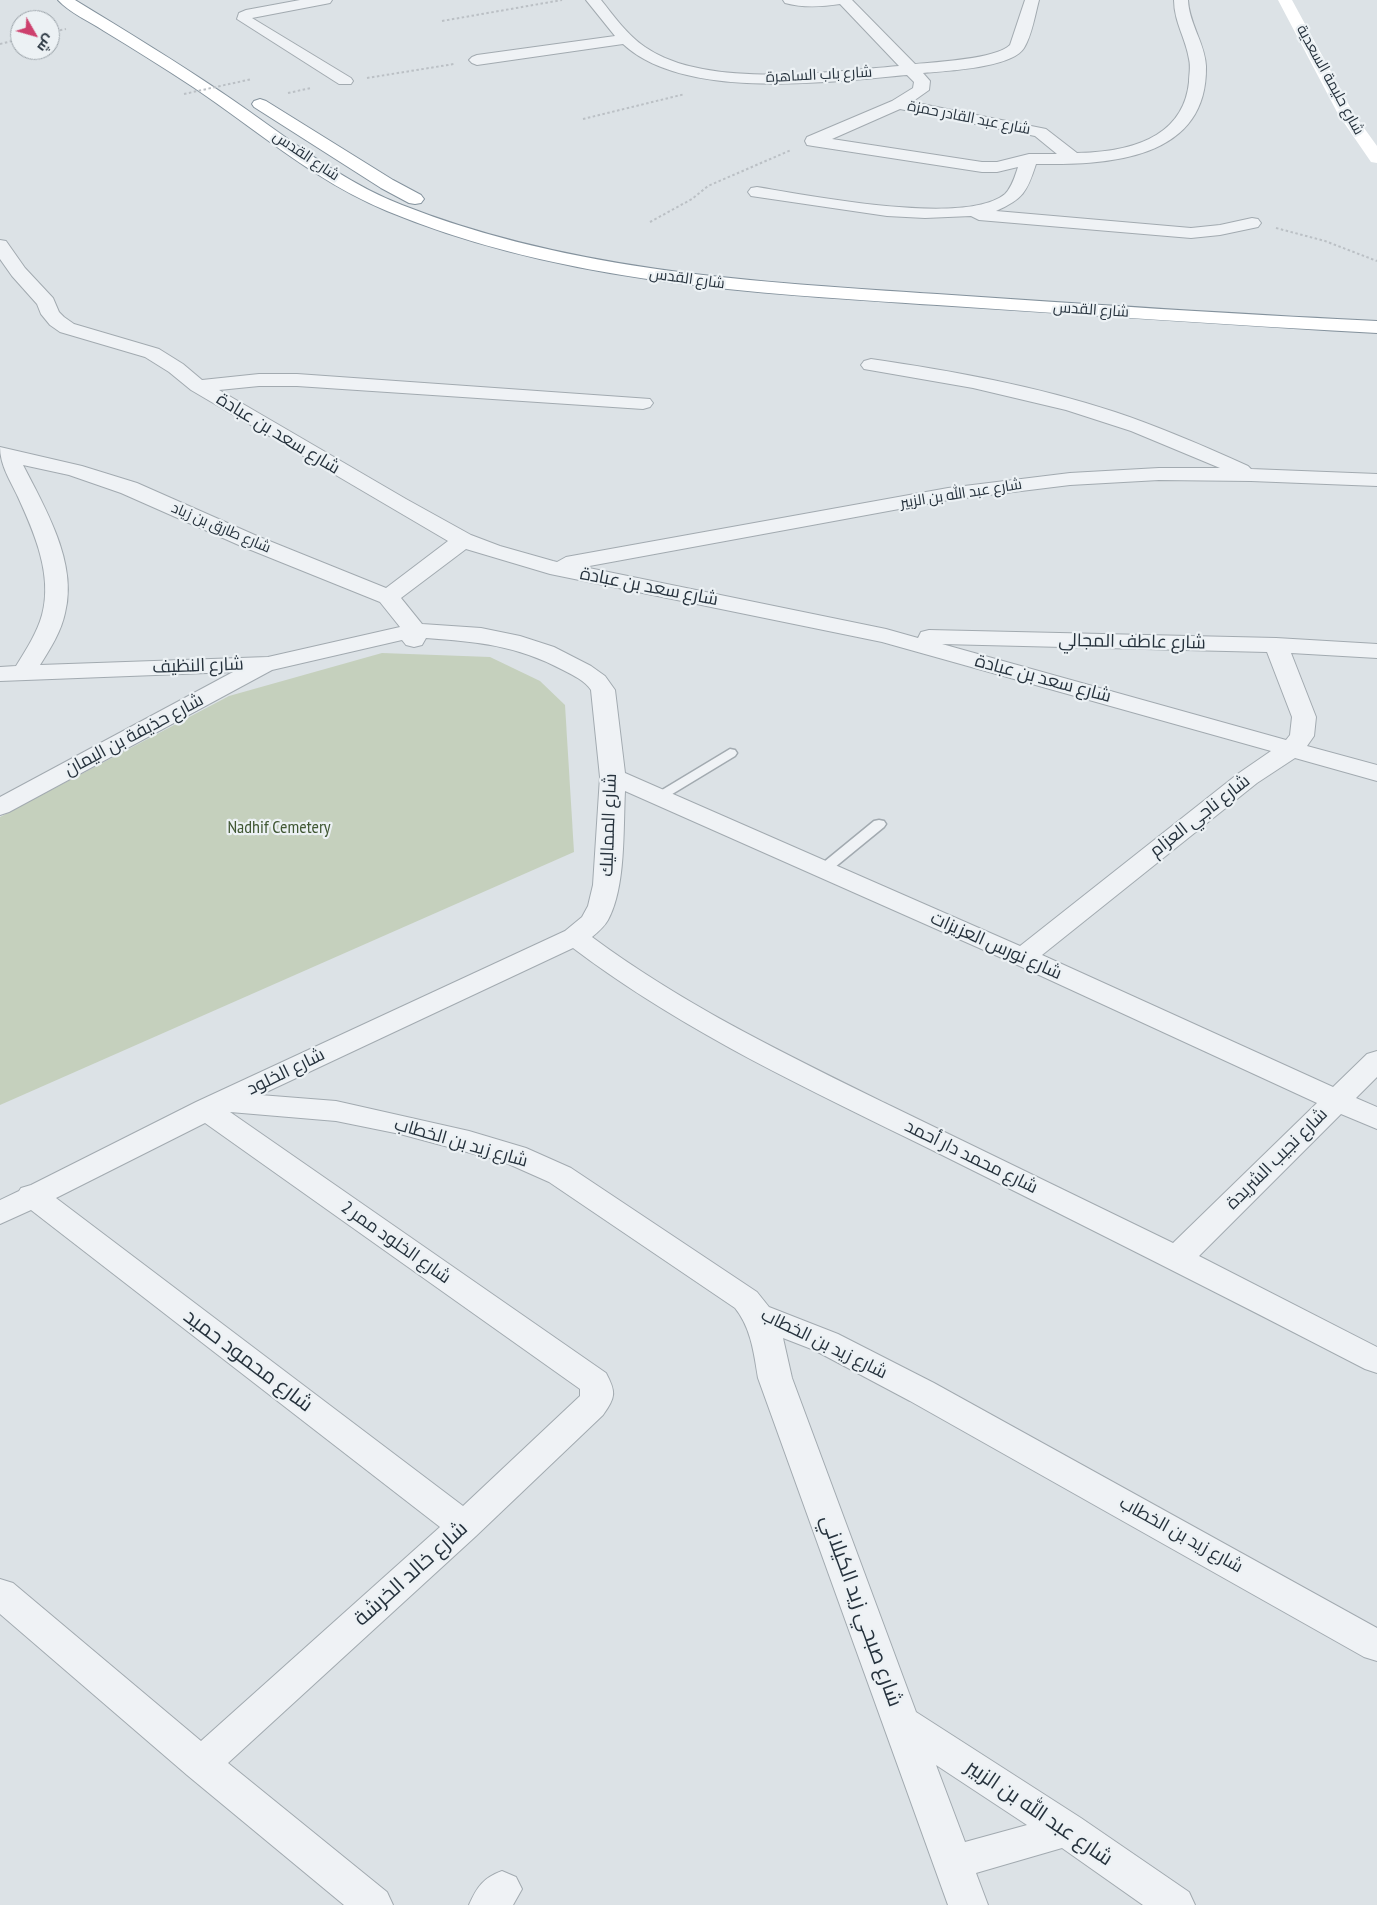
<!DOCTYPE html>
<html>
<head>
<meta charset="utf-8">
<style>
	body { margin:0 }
	#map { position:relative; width:1377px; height:1905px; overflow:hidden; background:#dce2e6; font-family:"PT Sans Narrow",Cairo,sans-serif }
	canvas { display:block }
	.north { position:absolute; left:10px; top:10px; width:50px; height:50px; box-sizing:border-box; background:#ecf1f4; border:1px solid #9da5ab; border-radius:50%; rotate:128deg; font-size:14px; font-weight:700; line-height:20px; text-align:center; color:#26323d }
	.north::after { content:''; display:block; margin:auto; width:18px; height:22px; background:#cd406d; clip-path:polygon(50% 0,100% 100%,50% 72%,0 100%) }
</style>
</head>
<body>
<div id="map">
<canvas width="1377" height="1905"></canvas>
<div class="north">ش</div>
</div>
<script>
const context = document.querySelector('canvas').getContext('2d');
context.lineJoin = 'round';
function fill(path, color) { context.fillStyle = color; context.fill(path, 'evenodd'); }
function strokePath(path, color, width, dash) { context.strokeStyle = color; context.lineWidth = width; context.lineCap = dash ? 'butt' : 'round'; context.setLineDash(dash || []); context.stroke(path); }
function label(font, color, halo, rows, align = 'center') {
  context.font = font + ' "PT Sans Narrow",Cairo,sans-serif'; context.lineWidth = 4.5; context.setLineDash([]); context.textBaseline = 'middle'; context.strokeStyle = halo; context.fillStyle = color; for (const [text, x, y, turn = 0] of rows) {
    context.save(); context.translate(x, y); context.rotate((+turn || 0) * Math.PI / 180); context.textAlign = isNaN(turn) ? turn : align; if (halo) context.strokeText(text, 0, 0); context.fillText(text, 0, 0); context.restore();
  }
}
fill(new Path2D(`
	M 382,653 L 490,657 L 540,681 L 565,705 L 574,852 L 0,1105 L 0,817 L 229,696 Z`), '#c5d0bd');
const lane = new Path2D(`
	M 730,749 L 735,750 L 737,753 L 735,756 L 664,799 L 659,800 L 652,796 Z
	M 879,820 L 884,821 L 886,824 L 884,827 L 829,872 L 819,872 L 817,869 L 819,866 L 874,821 Z`);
const street = new Path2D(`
	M 300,0 L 332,0 L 330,3 L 325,4 L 252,18 L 351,78 L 353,81 L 351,84 L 339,84 L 237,19 L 239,13 L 246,10 Z
	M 586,0 L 601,0 C 614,16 627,35 645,47 C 705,89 829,72 899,66 L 840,4 C 821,7 803,8 785,3 L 783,0 L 852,0 L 915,64 C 936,62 996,59 1010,45 L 1025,0 L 1039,0 C 1035,15 1032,35 1024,48 C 1012,68 945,71 923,73 L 930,81 L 929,90 L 912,102 L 1046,129 L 1077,153 C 1126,152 1183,140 1189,82 C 1189,75 1191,67 1189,59 C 1186,39 1174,22 1174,0 L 1188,0 C 1189,24 1205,43 1206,66 C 1208,161 1106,165 1036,164 C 1027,192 1023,199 996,211 L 1191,228 L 1220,225 L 1252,218 L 1258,219 L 1261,223 L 1258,227 L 1220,235 L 1191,238 L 979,220 L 971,216 L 925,218 L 887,216 L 751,196 L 748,192 L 751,188 L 757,187 C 808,195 965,227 1005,194 C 1012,187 1015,176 1018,167 L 997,172 L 982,172 L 813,146 L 807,145 L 805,141 L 807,137 L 892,101 L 913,88 L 914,82 L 907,75 C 829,82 684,101 623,44 L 477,65 L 472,63 L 469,60 L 472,57 L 477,55 L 615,36 ZM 900,109 L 1035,136 L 1057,154 L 1029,154 L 997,162 L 982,162 L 832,139 Z
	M 0,240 L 6,241 L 25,268 L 53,298 L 59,312 L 64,317 L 74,324 L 159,349 L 183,364 L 202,380 L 259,374 L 297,374 L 650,399 L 653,403 L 650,407 L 643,409 L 297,386 L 259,386 L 219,390 L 406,499 L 471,535 L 500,546 L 553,561 L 557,562 L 566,557 L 948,488 L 1070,473 L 1159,468 L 1220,468 L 1131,431 L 1066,410 L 973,388 L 864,369 L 861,365 L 864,361 L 871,359 C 953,371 1036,386 1115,412 C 1160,427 1204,446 1248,466 L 1251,469 L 1377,474 L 1377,486 L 1251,481 L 1159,480 L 1070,485 L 948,500 L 584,567 L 886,629 L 918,638 L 921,632 L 929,630 L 1276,638 L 1377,644 L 1377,658 L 1291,653 L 1316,717 L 1314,736 L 1307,746 L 1377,765 L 1377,781 L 1295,758 L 1257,783 L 1042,955 L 1333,1087 L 1367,1054 L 1377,1051 L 1377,1077 L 1356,1098 L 1377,1107 L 1377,1129 L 1341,1114 L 1199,1256 L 1377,1347 L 1377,1373 L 1365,1369 C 1222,1295 1079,1223 934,1151 C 810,1090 684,1032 573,948 L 260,1095 L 336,1101 L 469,1131 L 526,1148 L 571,1168 L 757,1292 L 769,1307 L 838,1334 L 934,1383 L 1377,1628 L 1377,1661 L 1364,1657 L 910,1401 L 814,1350 L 783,1338 L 792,1378 L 916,1712 L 1081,1818 L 1189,1892 L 1195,1905 L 1143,1905 L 1062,1848 L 976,1873 L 988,1905 L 948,1905 L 758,1378 C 754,1353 751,1328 735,1308 L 549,1182 L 504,1162 L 400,1134 L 336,1121 L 230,1112 L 606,1373 C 616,1392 616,1397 603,1415 L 476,1536 L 228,1763 L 387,1892 L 393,1905 L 344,1905 L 187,1775 L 0,1614 L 0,1579 L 13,1583 L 201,1741 L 440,1527 L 31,1210 L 0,1224 L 0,1200 L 19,1191 L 21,1188 L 31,1185 L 196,1102 L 565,931 L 582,917 L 588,906 L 593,885 L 600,777 L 591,690 C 585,681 573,675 563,670 C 515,645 479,642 426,638 L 422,645 L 414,647 L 406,645 L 402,640 L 272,670 L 9,812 L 0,815 L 0,797 L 233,672 L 0,681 L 0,667 L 16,666 C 26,650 37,633 42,615 C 53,575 34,532 18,497 C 10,480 0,465 0,447 L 82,466 L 137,483 L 257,536 L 386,588 L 448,541 L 191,390 L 169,372 L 145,357 L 60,332 L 50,325 L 41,314 L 37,304 L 12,276 L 0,259 ZM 23,465 L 69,475 L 121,493 L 241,546 L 380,602 L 400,627 L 268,657 L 40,665 C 50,649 61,632 65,613 C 78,563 45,508 23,465 ZM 466,549 L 550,574 L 882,642 L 1271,751 L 1239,773 L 1020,946 L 625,773 L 615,690 L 605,676 L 591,666 L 554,647 L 520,636 L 481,628 L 422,624 L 401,598 ZM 942,644 L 1267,652 L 1292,717 L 1290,735 L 1286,740 ZM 625,791 L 1013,963 L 1317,1103 L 1173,1243 C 1079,1197 985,1152 891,1106 C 787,1055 685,1006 592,937 C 598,932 604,927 608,920 C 626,887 623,829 625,791 ZM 205,1123 L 580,1389 L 580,1396 L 463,1506 L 56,1198 ZM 936,1765 L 1027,1825 L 965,1842 Z
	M 502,1871 L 516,1877 L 522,1889 L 513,1905 L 469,1905 C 477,1887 483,1878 502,1871 Z`);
const highway = new Path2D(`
	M 58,0 L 75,0 C 126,31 177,62 227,96 C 283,134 338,180 402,205 C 572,272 756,282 937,294 C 1083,304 1230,314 1377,321 L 1377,333 C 1230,325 1083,315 937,305 C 752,293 561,283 387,211 C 316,182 257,130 193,87 C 164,68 134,49 104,31 C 89,21 70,13 58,0 Z
	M 260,99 L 266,101 L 393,180 L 421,195 L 424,199 L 421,203 L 415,204 L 409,203 L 381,188 L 254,107 L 252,104 L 254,101 Z`);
strokePath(lane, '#a2aab0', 3);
strokePath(street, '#a2aab0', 2);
strokePath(highway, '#84929d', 2);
strokePath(new Path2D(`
	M 442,21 L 562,0
	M 50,32 L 66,29
	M 0,44 L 20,39
	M 367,78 L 454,64
	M 288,93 L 311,88
	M 583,119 L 685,94
	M 650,222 L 692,199 L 708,186 L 791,150
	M 1276,228 L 1325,241 L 1377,261`), '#bbc0c5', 2, [2.5, 2.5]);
fill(lane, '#eff2f5');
fill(street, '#eff2f5');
fill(new Path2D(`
	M 1278,0 L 1292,0 L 1354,114 L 1377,146 L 1377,163 L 1371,162 L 1338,114 Z`), '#fff');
fill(highway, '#fff');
strokePath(new Path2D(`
	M 184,94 L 252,79`), '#bbc0c5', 2, [2.5, 2.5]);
label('15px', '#26323d', '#ecf1f4', [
	["شارع باب الساهرة",819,75,-3],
	["شارع حليمة السعدية",1330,80,61],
	["شارع عبد القادر حمزة",969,118,11],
	["شارع القدس",306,156,34],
	["شارع القدس",687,279,8],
	["شارع القدس",1091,310,4],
	["شارع عبد الله بن الزبير",961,494,-9],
	["شارع طارق بن زياد",221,528,23]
]);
label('18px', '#26323d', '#ecf1f4', [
	["شارع سعد بن عبادة",278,434,31],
	["شارع سعد بن عبادة",649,587,11],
	["شارع عاطف المجالي",1132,642,1],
	["شارع النظيف",198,666,-2],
	["شارع سعد بن عبادة",1043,679,15],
	["شارع حذيفة بن اليمان",134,735,-28],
	["شارع ناجي العزام",1200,816,-38],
	["شارع المماليك",609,825,-88],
	["شارع نورس العزيزات",996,946,24],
	["شارع الخلود",286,1072,-26],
	["شارع زيد بن الخطاب",461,1143,16],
	["شارع محمد دار أحمد",971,1157,26],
	["شارع نجيب الشريدة",1277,1159,-45],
	["شارع الخلود ممر 2",396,1243,35],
	["شارع زيد بن الخطاب",824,1344,26],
	["شارع زيد بن الخطاب",1181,1535,29]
]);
label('18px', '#415834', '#ecf1f4', [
	["Nadhif Cemetery",279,828]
]);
label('21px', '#26323d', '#ecf1f4', [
	["شارع محمود حميد",248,1361,37],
	["شارع خالد الخرشة",411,1574,-42],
	["شارع صبحي زيد الكيلاني",861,1611,70],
	["شارع عبد الله بن الزبير",1039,1813,34]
]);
</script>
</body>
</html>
